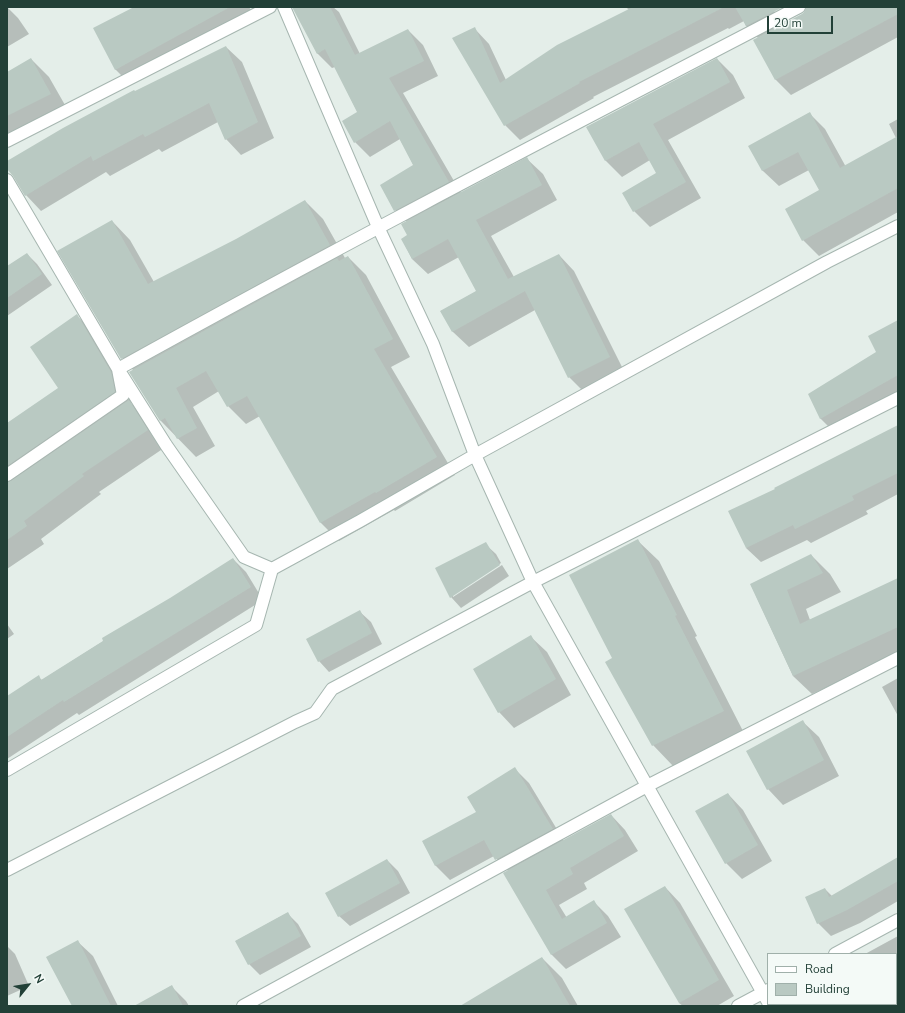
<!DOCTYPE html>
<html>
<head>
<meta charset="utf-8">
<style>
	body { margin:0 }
	#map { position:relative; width:905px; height:1013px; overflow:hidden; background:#e4eee9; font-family:"Nunito Sans",sans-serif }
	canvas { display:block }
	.frame { position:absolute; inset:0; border:8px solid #224037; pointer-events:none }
	.legend { position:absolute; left:767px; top:953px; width:130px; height:52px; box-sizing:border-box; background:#f4faf7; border:1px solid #a0b0aa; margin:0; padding:5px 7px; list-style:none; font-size:12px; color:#224037 }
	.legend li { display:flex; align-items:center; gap:8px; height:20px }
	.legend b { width:20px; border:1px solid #a0b0aa }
	.north { position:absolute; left:8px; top:965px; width:40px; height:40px; -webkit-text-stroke:3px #f4faf7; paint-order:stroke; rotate:60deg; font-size:11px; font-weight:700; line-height:16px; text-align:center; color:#224037 }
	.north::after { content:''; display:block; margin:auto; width:14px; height:18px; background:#224037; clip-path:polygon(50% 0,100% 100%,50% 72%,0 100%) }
	.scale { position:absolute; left:767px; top:16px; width:66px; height:18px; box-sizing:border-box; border:2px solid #224037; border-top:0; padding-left:5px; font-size:12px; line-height:14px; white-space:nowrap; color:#224037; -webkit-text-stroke:3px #f4faf7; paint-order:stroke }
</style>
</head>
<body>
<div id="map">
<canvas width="905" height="1013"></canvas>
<div class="frame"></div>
<ul class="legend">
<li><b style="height:5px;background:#fff"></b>Road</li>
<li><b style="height:11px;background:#b9c9c2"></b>Building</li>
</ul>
<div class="north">N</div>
<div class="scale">20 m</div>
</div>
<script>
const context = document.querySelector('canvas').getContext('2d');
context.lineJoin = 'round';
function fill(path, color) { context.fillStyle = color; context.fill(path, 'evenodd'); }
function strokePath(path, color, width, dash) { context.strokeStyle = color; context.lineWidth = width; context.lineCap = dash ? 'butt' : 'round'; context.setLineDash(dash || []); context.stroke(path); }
fill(new Path2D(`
	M 7,7 L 18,18 L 29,34 L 7,47 Z
	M 136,7 L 249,7 L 255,17 L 131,85 L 115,69 Z
	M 306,7 L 333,7 L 339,12 L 360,54 L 408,30 L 423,45 L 438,76 L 403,93 L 461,193 L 527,159 L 543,174 L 557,200 L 491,236 L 514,277 L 559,255 L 574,271 L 625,373 L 585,393 L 569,377 L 535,310 L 469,347 L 453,332 L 441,311 L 477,291 L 459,257 L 428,274 L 412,259 L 402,239 L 409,236 L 407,222 L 395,210 L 414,166 L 400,139 L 370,157 L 355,142 L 358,113 L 335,67 L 332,68 L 317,53 Z
	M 629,7 L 772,7 L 782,25 L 803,14 L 807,7 L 898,7 L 898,37 L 791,95 L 776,80 L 754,40 L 758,38 L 746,26 L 744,21 L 729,29 L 728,28 L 593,97 L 594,98 L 520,140 L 505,125 L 474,28 L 489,44 L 506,80 L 629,10 L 627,8 Z
	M 226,47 L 242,62 L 274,138 L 241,155 L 226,139 L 218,122 L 162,152 L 159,149 L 110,176 L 106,172 L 41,211 L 26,195 L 15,178 L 7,167 L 7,162 L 135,92 Z
	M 31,59 L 49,77 L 69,112 L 7,143 L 7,73 Z
	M 717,59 L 733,75 L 745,98 L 668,140 L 701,198 L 650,227 L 634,211 L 658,173 L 650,160 L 622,177 L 606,161 L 587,127 Z
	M 809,113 L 825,129 L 846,167 L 896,138 L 889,124 L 898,119 L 898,212 L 819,256 L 803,240 L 820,190 L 809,170 L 779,186 L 763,171 L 750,146 Z
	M 305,201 L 323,219 L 345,258 L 348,257 L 366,275 L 410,357 L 391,367 L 455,475 L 395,511 L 394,510 L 339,541 L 321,523 L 260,416 L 246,424 L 228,406 L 219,391 L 193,407 L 215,446 L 196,457 L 161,421 L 130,372 L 133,370 L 122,358 L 112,221 L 130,240 L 154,282 L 236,240 Z
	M 27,254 L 37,264 L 52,285 L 7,316 L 7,267 Z
	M 77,316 L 95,333 L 128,390 L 131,403 L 146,419 L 164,448 L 99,492 L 101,494 L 41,539 L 44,544 L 7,569 L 7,424 L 60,388 Z
	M 898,321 L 898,397 L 835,433 L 820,418 L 878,352 Z
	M 898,426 L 898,494 L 866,511 L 868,514 L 811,543 L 807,540 L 761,562 L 746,548 L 776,489 Z
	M 638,541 L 659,561 L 697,636 L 695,637 L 743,731 L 673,766 L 653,745 L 613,658 Z
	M 485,544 L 496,554 L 501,563 L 453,594 L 453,597 L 502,565 L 509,576 L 461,608 L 451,597 Z
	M 811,555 L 830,574 L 841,592 L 806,609 L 810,620 L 898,579 L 898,654 L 812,694 L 793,676 L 751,585 Z
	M 233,559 L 246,572 L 263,600 L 79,715 L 77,713 L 7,759 L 7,697 L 38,677 L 42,680 Z
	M 360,612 L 371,622 L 382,644 L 329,672 L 319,661 Z
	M 7,624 L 14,634 L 7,639 Z
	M 531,637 L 547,652 L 571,695 L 514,728 L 499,712 Z
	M 898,678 L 898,716 L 882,687 Z
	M 803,722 L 819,737 L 839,776 L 783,805 L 768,789 Z
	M 515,769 L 529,783 L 564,841 L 611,815 L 625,830 L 638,851 L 584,883 L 587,889 L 559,905 L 567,918 L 594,902 L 608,916 L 621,937 L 566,969 L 552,955 L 504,873 L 508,871 L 494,856 L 450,880 L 436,866 L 423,842 L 478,812 Z
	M 728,794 L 743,810 L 772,861 L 742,879 L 726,863 Z
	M 898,858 L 898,901 L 860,923 L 831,936 L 818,923 L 825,889 L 832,896 Z
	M 387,860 L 398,871 L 410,893 L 350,926 L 339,916 Z
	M 665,887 L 680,903 L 734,996 L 717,1006 L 683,1006 L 679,1003 Z
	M 287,913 L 298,924 L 311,947 L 260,975 L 249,964 L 236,941 Z
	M 898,936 L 898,1005 L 895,1006 L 786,1006 L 785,1004 L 896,1004 L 896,954 L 865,954 Z
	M 78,942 L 93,956 L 118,1006 L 73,1006 Z
	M 7,946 L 15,954 L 29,986 L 7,996 Z
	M 542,958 L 562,978 L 578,1006 L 462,1006 Z
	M 171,986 L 186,1001 L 189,1006 L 136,1006 Z`), '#0003');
fill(new Path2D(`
	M 134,7 L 230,7 L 115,70 L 93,28 Z
	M 292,7 L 330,7 L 355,55 L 408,29 L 424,61 L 389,78 L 449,182 L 394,211 L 380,185 L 413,165 L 390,121 L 354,143 L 342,121 L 357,112 L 325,49 L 317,54 Z
	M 633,7 L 724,7 L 579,82 L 580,83 L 504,126 L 452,38 L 475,27 L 500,83 L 557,45 Z
	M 735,7 L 783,7 L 746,26 Z
	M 806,7 L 898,7 L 898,14 L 775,80 L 753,40 L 802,14 L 805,11 Z
	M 226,46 L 258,122 L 225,140 L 209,103 L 145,137 L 143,134 L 93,161 L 91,156 L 25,196 L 13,176 L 7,169 L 7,161 L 63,128 L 134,90 L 135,91 Z
	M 31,58 L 51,94 L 7,116 L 7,72 Z
	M 717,58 L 730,82 L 653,124 L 686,182 L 633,212 L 622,193 L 656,173 L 639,142 L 605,161 L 586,127 Z
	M 810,112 L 840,168 L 898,136 L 898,188 L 802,241 L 785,209 L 819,190 L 798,152 L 762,171 L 748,146 Z
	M 527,157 L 542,185 L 476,220 L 508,279 L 559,254 L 610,357 L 568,378 L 525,291 L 452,332 L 440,311 L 476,291 L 448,239 L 412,259 L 401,239 L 407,235 L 401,224 Z
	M 305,200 L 330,245 L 121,359 L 57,251 L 112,220 L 148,284 L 236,239 Z
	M 27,253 L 42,274 L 7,298 L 7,266 Z
	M 348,256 L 393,339 L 374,349 L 437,457 L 376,493 L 375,492 L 320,523 L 247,396 L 227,407 L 206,371 L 176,388 L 197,428 L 177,439 L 165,418 L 160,421 L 129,372 L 337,258 L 339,261 Z
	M 77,314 L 111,372 L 115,392 L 7,466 L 7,423 L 58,388 L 30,347 Z
	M 898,320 L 898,375 L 820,419 L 808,394 L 876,352 L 868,336 Z
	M 129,400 L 148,430 L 82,474 L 84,476 L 24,521 L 27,526 L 7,540 L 7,482 L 11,481 Z
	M 898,425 L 898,473 L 852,496 L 854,500 L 795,529 L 793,525 L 746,548 L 728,511 L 775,489 L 774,488 Z
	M 638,539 L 677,615 L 675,616 L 724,711 L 652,746 L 605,662 L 612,658 L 569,575 Z
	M 486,542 L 500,565 L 450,598 L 435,568 Z
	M 811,554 L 823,573 L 787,590 L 800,624 L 898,578 L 898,627 L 793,676 L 750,584 Z
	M 233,558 L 251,587 L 64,702 L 63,700 L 7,737 L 7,696 L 39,675 L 41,680 L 103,641 L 102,638 L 170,598 Z
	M 360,610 L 372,633 L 318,662 L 306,639 Z
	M 531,635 L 556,679 L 498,713 L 473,669 Z
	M 803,720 L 824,760 L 767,790 L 746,751 Z
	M 515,767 L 553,829 L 495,860 L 484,840 L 435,866 L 422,841 L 476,812 L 467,797 Z
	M 728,793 L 758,845 L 725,864 L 695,811 Z
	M 611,814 L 624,836 L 570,868 L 573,874 L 546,890 L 562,919 L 594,900 L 607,923 L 551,955 L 503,873 Z
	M 898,857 L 898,881 L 847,910 L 817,924 L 805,897 L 825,888 L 829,897 Z
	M 387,859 L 400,883 L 338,917 L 325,893 Z
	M 665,886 L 719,980 L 679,1003 L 624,909 Z
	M 288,912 L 301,936 L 248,965 L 235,941 Z
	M 78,940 L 111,1006 L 72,1006 L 46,957 Z
	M 542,957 L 570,1006 L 460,1006 Z
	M 172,985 L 183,1006 L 134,1006 Z`), '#b9c9c2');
const street = new Path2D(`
	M 284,7 L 378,227 L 433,344 L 475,455 L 533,582 L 768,1002
	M 7,141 L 270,7
	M 7,180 L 118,369 L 166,445 L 244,557 L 272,569
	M 7,475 L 123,395 L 118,369 C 343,244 571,126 799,7
	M 7,770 L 256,625 L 272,569 L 360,521 L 475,455 L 827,262 L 898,226
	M 7,870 L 295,722 L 315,713 L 332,689 L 533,582 L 898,398
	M 835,954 L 898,920
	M 243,1006 L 647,786 L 898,658
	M 738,1006 L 768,990`);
strokePath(street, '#a6b6b0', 14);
strokePath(street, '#fff', 12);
</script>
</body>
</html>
